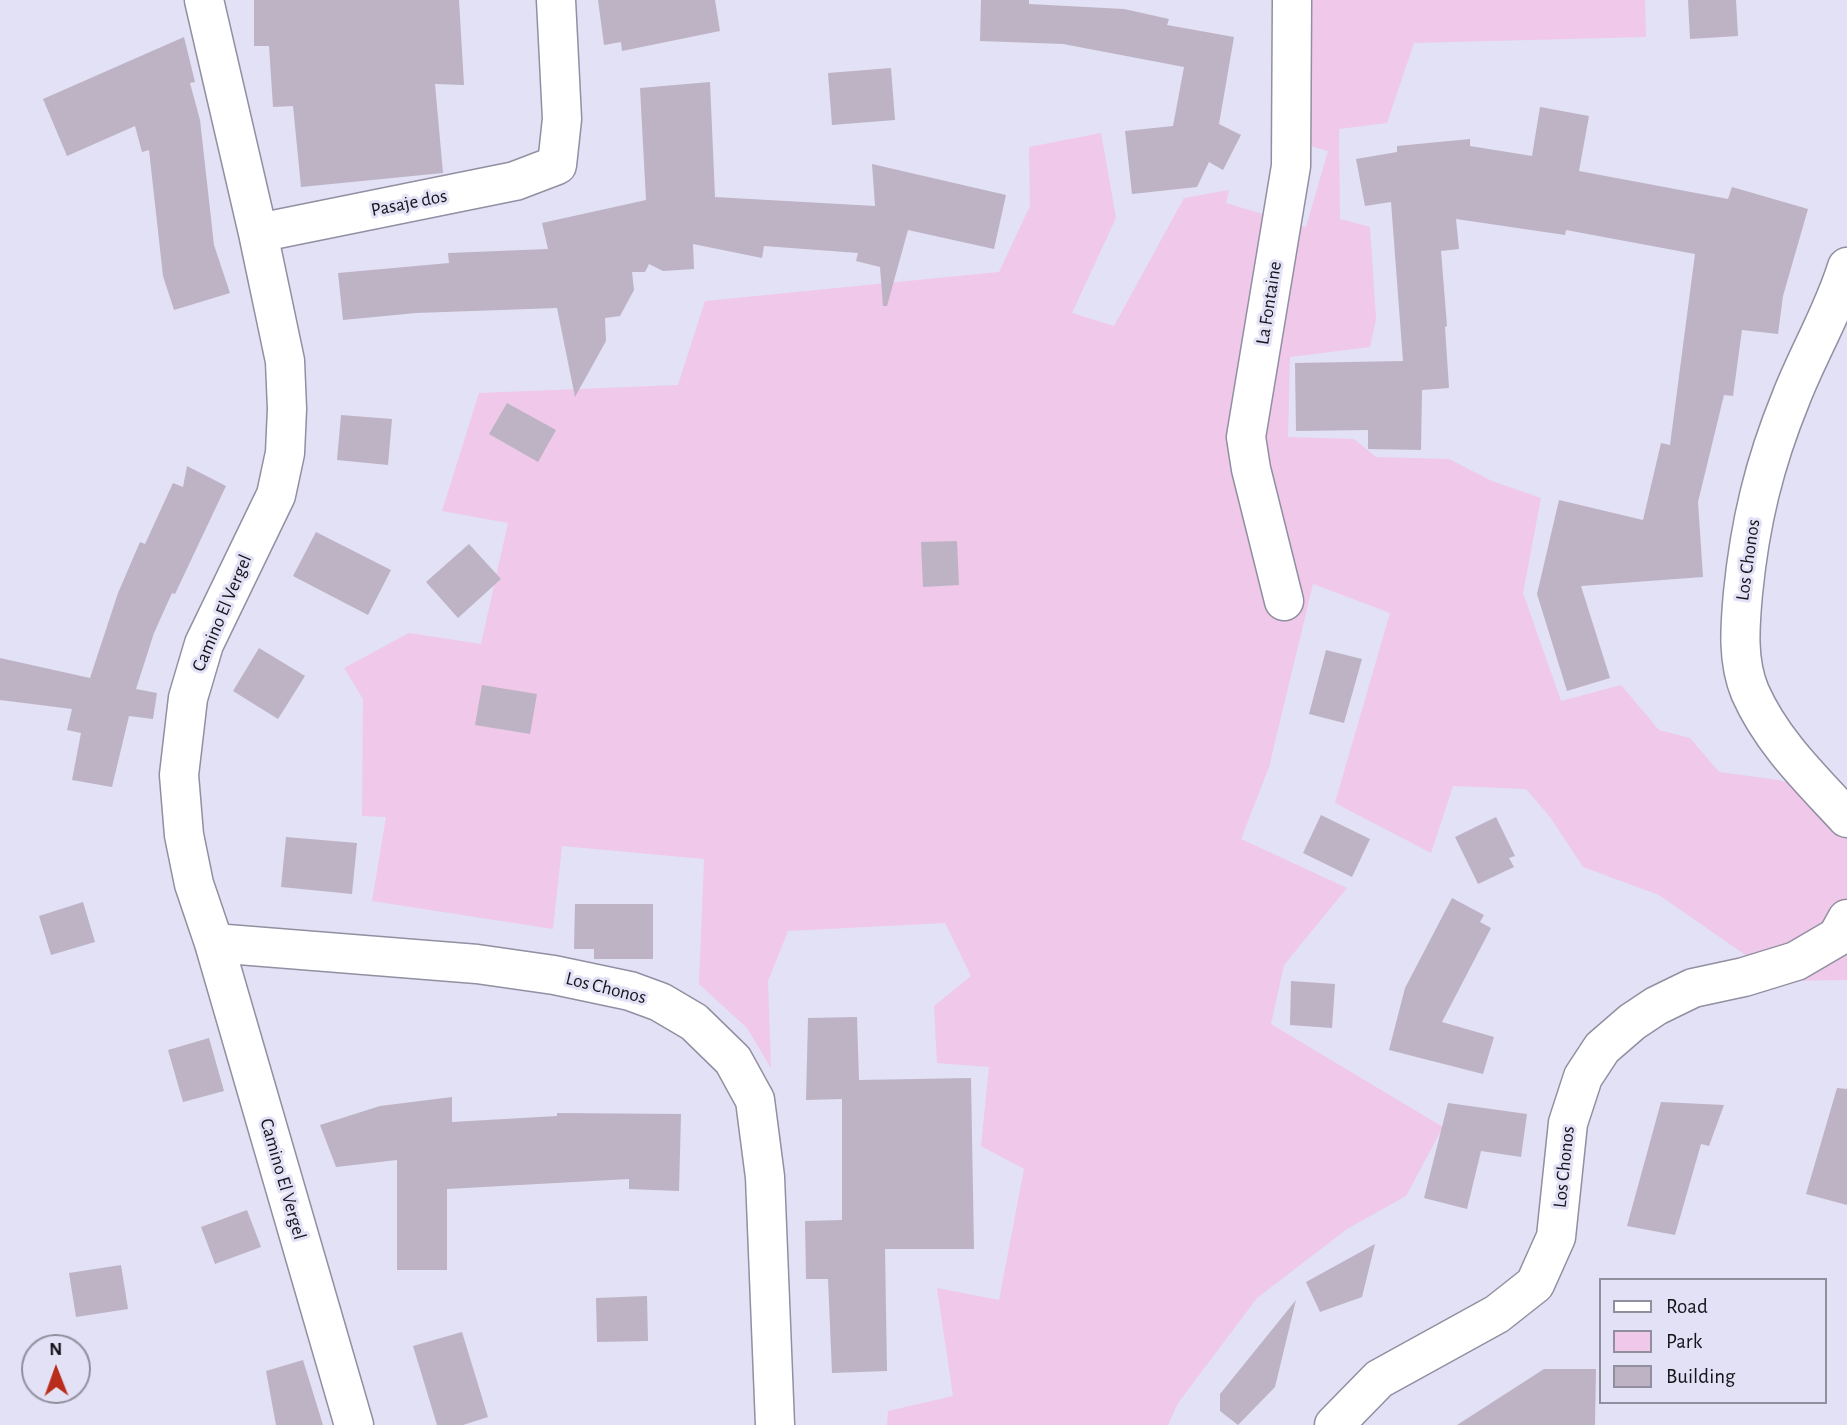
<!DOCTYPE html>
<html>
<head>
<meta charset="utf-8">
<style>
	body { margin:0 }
	#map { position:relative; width:1847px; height:1425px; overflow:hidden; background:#e3e1f5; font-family:"Alegreya Sans",sans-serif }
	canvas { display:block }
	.legend { position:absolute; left:1599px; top:1278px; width:228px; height:126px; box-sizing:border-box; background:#e3e1f5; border:2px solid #918f9e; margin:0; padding:9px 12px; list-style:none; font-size:21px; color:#15141b }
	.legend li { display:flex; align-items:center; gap:14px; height:35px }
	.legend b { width:35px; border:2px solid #918f9e }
	.north { position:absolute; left:21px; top:1334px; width:70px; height:70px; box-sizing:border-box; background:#e3e1f5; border:2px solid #918f9e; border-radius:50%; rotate:359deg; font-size:19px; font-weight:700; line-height:28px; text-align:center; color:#15141b }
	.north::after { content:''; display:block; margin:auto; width:24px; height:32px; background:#b92d1c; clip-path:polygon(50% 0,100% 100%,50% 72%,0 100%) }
</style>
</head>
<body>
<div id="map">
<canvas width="1847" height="1425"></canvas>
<ul class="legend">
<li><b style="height:9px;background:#fff"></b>Road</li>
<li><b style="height:19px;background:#efc8ea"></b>Park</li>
<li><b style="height:19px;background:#bdb3c5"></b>Building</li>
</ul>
<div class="north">N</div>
</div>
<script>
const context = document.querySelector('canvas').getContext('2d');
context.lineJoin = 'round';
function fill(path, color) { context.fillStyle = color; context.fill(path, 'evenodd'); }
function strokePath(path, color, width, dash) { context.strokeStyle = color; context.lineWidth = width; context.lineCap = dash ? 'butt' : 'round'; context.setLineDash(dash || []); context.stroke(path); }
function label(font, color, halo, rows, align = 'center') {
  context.font = font + ' "Alegreya Sans",sans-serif'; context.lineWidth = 6; context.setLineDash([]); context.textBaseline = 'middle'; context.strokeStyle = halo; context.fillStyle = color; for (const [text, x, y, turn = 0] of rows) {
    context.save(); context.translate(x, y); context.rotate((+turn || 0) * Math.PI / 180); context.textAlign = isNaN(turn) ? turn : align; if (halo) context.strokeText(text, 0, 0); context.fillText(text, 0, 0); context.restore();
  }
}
fill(new Path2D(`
	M 1310,0 L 1645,0 L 1646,37 L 1414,43 L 1387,123 L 1339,129 L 1340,219 L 1370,227 L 1376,319 L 1370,347 L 1290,357 L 1288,437 L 1354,439 L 1376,457 L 1449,459 L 1492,481 L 1541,498 L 1523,593 L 1561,701 L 1621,685 L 1659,730 L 1690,738 L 1719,772 L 1779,780 L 1847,801 L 1847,980 L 1783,981 L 1659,895 L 1583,867 L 1550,817 L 1526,789 L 1453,786 L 1431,853 L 1335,803 L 1390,613 L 1313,584 L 1269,767 L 1241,839 L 1347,888 L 1284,965 L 1271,1024 L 1443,1127 L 1406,1196 L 1347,1229 L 1257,1298 L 1178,1403 L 1168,1425 L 887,1425 L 888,1411 L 953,1396 L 937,1288 L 999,1300 L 1024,1169 L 981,1146 L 989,1067 L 937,1063 L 934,1006 L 971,976 L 945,923 L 788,931 L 768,981 L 771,1068 L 747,1028 L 699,984 L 704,859 L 562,846 L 553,929 L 372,901 L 386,817 L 362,816 L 363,699 L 344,668 L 409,633 L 481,644 L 508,523 L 442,511 L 479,393 L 678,385 L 705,301 L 999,272 L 1030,206 L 1029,147 L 1101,133 L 1116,218 L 1072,313 L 1114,326 L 1184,198 L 1229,190 L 1226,203 L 1306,227 L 1328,151 L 1272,135 L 1286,95 Z`), '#efc8ea');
fill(new Path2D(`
	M 254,0 L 459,0 L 464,85 L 435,84 L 443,173 L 301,187 L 293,106 L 273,107 L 269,46 L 254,46 Z
	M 598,0 L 715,0 L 720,31 L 622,51 L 621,42 L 604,45 Z
	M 981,0 L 1029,0 L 1029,4 L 1124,9 L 1169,19 L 1167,25 L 1234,37 L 1219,124 L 1241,135 L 1223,170 L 1209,162 L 1197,187 L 1132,194 L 1125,131 L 1173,126 L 1184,67 L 1063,44 L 980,41 Z
	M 1688,0 L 1736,0 L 1738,36 L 1690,39 Z
	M 184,37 L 195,82 L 190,83 L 200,120 L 214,245 L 230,293 L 174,310 L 163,276 L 149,150 L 142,152 L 135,126 L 67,156 L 43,99 Z
	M 891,68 L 895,120 L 832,125 L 828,73 Z
	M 710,82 L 715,197 L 875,206 L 872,164 L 1006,195 L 994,249 L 908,230 L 887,306 L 883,306 L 880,267 L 856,261 L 858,253 L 764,246 L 762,258 L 693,244 L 694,269 L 663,271 L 649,264 L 645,272 L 632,272 L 634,290 L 620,316 L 605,318 L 606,341 L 575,397 L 557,308 L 416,313 L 343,320 L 338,273 L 449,263 L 448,253 L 548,249 L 542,223 L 646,200 L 640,88 Z
	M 1540,107 L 1589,116 L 1579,171 L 1728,199 L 1732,187 L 1808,209 L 1783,296 L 1778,334 L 1742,330 L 1733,396 L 1724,395 L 1698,502 L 1703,577 L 1581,586 L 1610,678 L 1567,691 L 1537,594 L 1559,500 L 1643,520 L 1661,443 L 1670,445 L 1695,254 L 1566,230 L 1565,235 L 1456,219 L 1459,249 L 1441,251 L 1447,326 L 1445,327 L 1449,388 L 1422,390 L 1421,450 L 1368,449 L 1368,430 L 1296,431 L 1295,363 L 1403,361 L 1391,202 L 1365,206 L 1356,159 L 1397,152 L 1397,146 L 1470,139 L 1470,146 L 1532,156 Z
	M 507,403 L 556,430 L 538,462 L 489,434 Z
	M 341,415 L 392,419 L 388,465 L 337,460 Z
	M 187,466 L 226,486 L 175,594 L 172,593 L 154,633 L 136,689 L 157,693 L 153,719 L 129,716 L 112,787 L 72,780 L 81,733 L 67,730 L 72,709 L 0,700 L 0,658 L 90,678 L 118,593 L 140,542 L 145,544 L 173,483 L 183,487 Z
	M 316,532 L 391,570 L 368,615 L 293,576 Z
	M 957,541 L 959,585 L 923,587 L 921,542 Z
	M 469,544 L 501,579 L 458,618 L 426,582 Z
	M 259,648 L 305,676 L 278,719 L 233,691 Z
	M 1326,650 L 1362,659 L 1344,723 L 1309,714 Z
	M 482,685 L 537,694 L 530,734 L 475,725 Z
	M 1321,815 L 1370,839 L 1352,877 L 1303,853 Z
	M 1496,817 L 1515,856 L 1509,858 L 1514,867 L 1478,884 L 1455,837 Z
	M 286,837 L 357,843 L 352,894 L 281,887 Z
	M 1452,898 L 1484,915 L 1480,922 L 1491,928 L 1442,1022 L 1494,1037 L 1483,1074 L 1389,1050 L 1405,988 Z
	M 83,902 L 95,942 L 51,955 L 39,916 Z
	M 575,904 L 653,904 L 653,959 L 594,959 L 594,949 L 574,949 Z
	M 1291,981 L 1335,984 L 1332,1028 L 1290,1025 Z
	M 857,1017 L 859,1080 L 971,1078 L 974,1249 L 885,1249 L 887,1371 L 832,1373 L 828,1279 L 806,1279 L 805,1221 L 842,1220 L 842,1099 L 806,1100 L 808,1018 Z
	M 209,1038 L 224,1091 L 183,1102 L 168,1050 Z
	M 1837,1088 L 1847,1089 L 1847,1205 L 1806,1194 Z
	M 452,1097 L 452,1122 L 557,1116 L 557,1113 L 681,1114 L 679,1191 L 629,1189 L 629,1179 L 447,1189 L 447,1270 L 397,1270 L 397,1160 L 336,1167 L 320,1125 L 380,1106 Z
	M 1661,1102 L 1724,1105 L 1709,1146 L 1701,1144 L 1675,1235 L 1627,1226 Z
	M 1448,1103 L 1527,1114 L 1521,1157 L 1481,1151 L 1467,1209 L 1424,1198 Z
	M 247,1210 L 261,1247 L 215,1264 L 201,1227 Z
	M 1375,1244 L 1362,1297 L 1320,1312 L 1306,1282 Z
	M 121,1265 L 128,1309 L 76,1317 L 69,1273 Z
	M 647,1296 L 648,1341 L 597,1342 L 596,1298 Z
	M 1296,1300 L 1275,1387 L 1238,1425 L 1220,1411 L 1220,1394 Z
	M 462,1332 L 488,1417 L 463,1425 L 437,1425 L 413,1346 Z
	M 303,1360 L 323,1425 L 276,1425 L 266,1371 Z
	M 1544,1369 L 1596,1369 L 1595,1425 L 1457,1425 Z`), '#bdb3c5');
const minor = new Path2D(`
	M 204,0 L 258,233 L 285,361 L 287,409 L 285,453 L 276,495 L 204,644 L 188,698 L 179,775 L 184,835 L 194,884 L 214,943 L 354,1425
	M 258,233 L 515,181 L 557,165 L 562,119 L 556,0
	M 1847,267 C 1833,313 1808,354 1791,398 C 1764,464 1750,523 1743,593 C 1740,626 1737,661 1750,692 C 1772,742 1811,779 1847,818
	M 1284,601 L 1251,469 L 1246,437 L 1291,166 L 1292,0
	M 214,943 L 477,964 L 554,975 L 630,991 L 660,1002 L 694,1022 L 733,1060 L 755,1100 L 765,1177 L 775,1425
	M 1334,1425 L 1379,1379 L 1497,1314 L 1535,1284 L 1556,1237 L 1568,1123 L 1583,1077 L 1602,1048 L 1632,1022 L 1656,1006 L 1693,988 L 1744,977 L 1796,961 L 1837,937 L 1847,919`);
strokePath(minor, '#918fa1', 41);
strokePath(minor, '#fff', 38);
label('19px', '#15141b', '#e3e1f5', [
	["Pasaje dos",409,203,-11],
	["La Fontaine",1269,303,-81],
	["Los Chonos",1748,560,-82],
	["Camino El Vergel",222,613,-67],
	["Los Chonos",606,988,14],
	["Los Chonos",1564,1167,-84],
	["Camino El Vergel",283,1179,74]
]);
</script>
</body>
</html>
